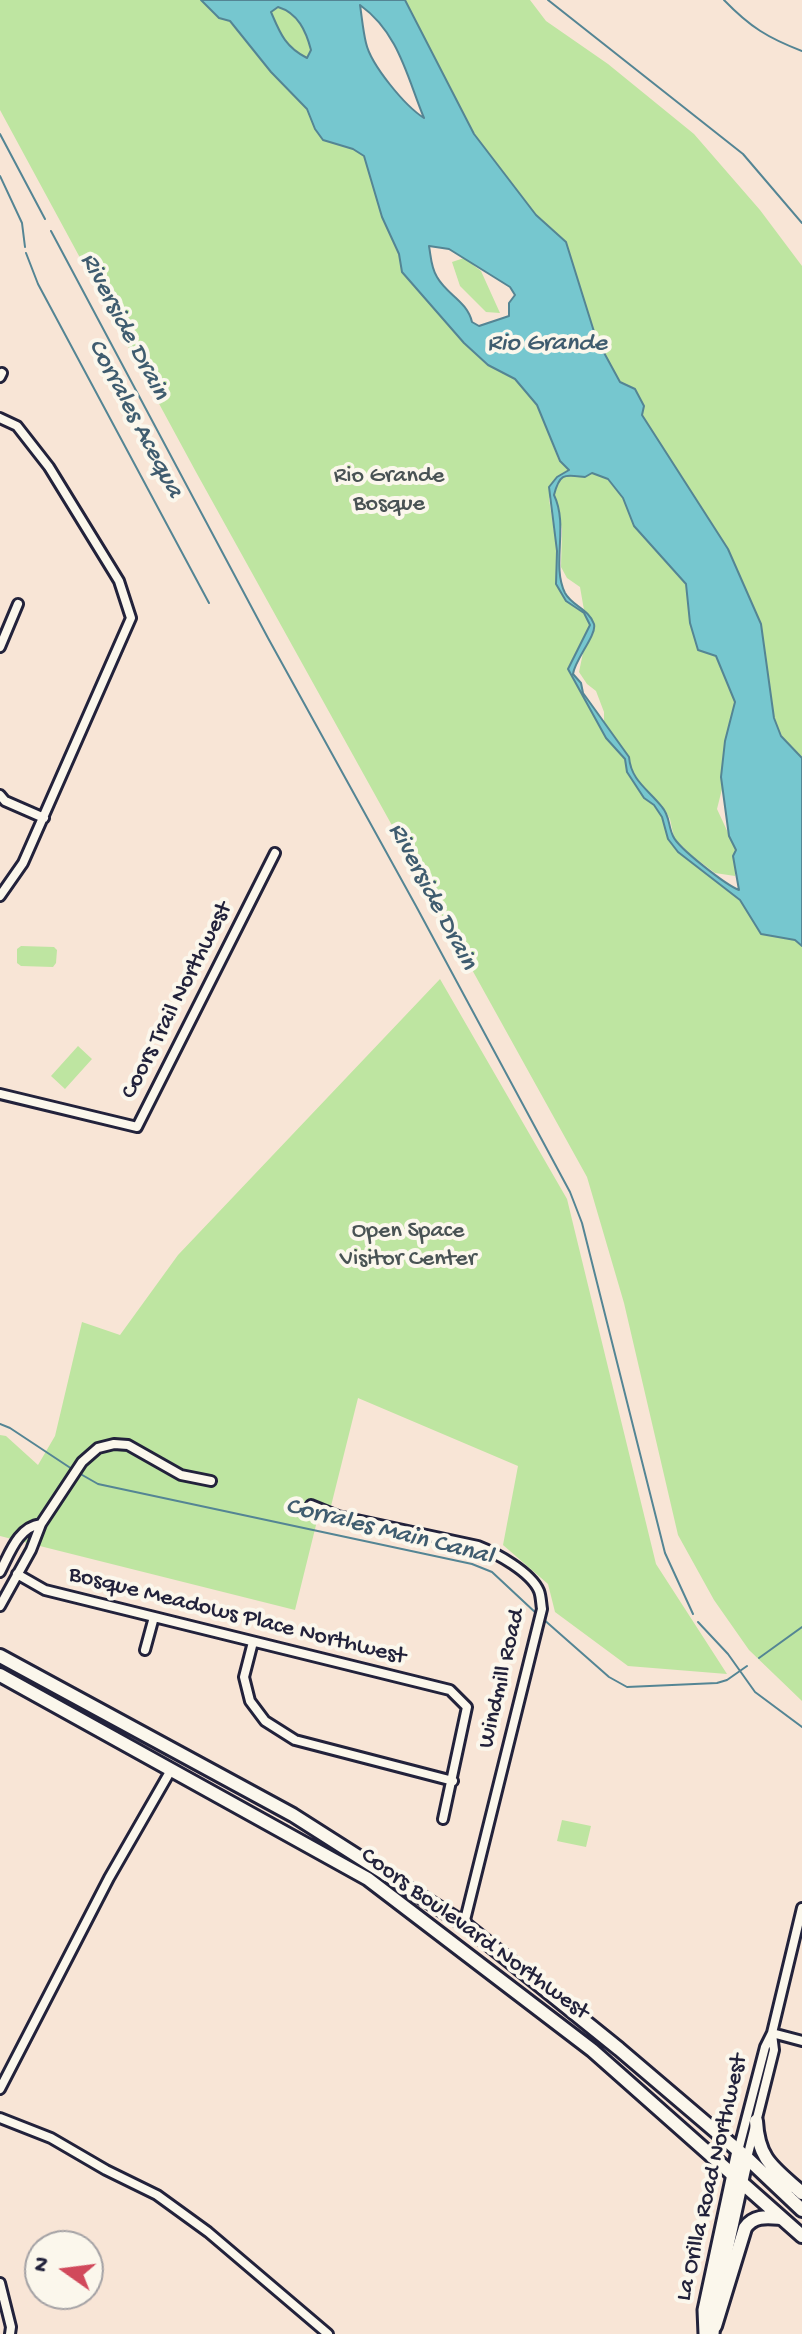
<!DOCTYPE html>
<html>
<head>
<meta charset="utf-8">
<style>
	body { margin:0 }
	#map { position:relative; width:802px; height:2334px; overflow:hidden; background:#f8e5d6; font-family:"Gochi Hand",sans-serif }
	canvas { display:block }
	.north { position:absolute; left:24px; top:2230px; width:80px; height:80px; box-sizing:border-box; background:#fbf7ec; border:2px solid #a4a2a5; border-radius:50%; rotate:284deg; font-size:22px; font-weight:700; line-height:32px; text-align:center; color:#22223b }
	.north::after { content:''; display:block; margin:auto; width:28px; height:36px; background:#d1495b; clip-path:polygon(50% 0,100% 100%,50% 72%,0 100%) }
</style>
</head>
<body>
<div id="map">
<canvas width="802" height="2334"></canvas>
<div class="north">N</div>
</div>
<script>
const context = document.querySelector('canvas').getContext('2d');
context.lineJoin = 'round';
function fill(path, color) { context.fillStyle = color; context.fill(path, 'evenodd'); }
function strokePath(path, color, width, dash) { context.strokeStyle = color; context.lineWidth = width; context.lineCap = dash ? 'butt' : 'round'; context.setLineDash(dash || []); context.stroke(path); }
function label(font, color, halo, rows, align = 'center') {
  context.font = font + ' "Gochi Hand",sans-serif'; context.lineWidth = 8; context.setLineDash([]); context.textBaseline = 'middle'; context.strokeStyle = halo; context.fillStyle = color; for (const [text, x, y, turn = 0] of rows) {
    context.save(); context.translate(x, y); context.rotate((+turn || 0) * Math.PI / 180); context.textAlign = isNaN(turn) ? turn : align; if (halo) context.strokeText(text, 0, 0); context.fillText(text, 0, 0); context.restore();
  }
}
fill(new Path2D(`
	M 0,0 L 201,0 L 219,18 L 229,21 L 271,72 L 307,109 L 315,129 L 323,140 L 353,149 L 364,156 L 382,217 L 399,254 L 402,272 L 464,343 L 487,365 L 515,379 L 537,405 L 559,461 L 569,470 L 557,477 L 549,499 L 557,551 L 556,584 L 566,601 L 584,613 L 590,625 L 568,668 L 606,738 L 625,759 L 627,772 L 644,798 L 654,805 L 662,817 L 678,852 L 740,900 L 761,934 L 795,940 L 802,946 L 802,1701 L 749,1650 L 714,1600 L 678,1535 L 624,1303 L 587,1177 L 196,472 L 0,110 Z
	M 405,0 L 530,0 L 546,21 L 608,64 L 694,134 L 760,210 L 802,266 L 802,758 L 781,736 L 774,718 L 761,624 L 642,415 L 644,406 L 620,382 L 596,338 L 566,242 L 536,215 L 474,134 Z
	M 278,7 C 298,13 306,31 311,50 L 307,58 C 285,46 280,33 271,11 Z
	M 464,258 L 481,271 L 500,313 L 486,312 L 460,286 L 452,262 Z
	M 592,473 L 607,479 L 623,498 L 634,526 L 686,585 L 690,623 L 716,656 L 735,702 L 725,741 L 722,789 L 717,809 L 736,850 L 735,876 L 715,873 L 691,855 L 674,838 L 670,819 L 664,809 L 639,784 L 630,768 L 629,757 L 604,725 L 604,712 L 596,691 L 587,684 L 579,672 L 584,648 L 593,635 L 594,625 L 584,610 L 580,587 L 567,578 L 561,567 L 562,529 L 554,495 L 558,482 L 563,477 Z
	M 21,946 L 54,947 L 57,950 L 56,963 L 53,967 L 21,966 L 17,963 L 17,949 Z
	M 440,979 L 567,1199 L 656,1564 L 727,1674 L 628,1666 L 555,1612 L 548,1584 L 503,1545 L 518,1466 L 358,1398 L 327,1522 L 317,1521 L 295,1610 L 0,1536 L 0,1435 L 6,1436 L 38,1465 L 55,1436 L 82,1322 L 120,1335 L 178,1255 Z
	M 78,1046 L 92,1059 L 65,1089 L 51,1076 Z
	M 562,1820 L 591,1826 L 586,1847 L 557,1841 Z`), '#bee5a1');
const water = new Path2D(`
	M 201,0 L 405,0 L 474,134 L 536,215 L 566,242 L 596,338 L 620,382 L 635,389 L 644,406 L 642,415 L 728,549 L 761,624 L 774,718 L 781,736 L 802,758 L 802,946 L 795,940 L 761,934 L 740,900 L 678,852 L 668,839 L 662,817 L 654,805 L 644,798 L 627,772 L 625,759 L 606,738 L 568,669 L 590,625 L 584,613 L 566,601 L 556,584 L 557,551 L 549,487 L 557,477 L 569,470 L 560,461 L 537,405 L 515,379 L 488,365 L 464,343 L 402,272 L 399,254 L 382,217 L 364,156 L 353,149 L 323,140 L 315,129 L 307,109 L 271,72 L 230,21 L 219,18 ZM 360,5 C 399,33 407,77 424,118 C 405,106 371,65 366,43 C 363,31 362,18 360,5 ZM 278,7 C 298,13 306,31 311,50 L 307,58 C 285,47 280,33 271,12 ZM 429,246 L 449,249 L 510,287 L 515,295 L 509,303 L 509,316 L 479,326 L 472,322 C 467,301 447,295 437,277 C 431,268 431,257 429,246 ZM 592,473 L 608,479 L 623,498 L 634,526 L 686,584 L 690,623 L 698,650 L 716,656 L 735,702 L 725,741 L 721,777 L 729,836 L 736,850 L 733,856 L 739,890 C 726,885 678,848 673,836 C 668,826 670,816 662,807 C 649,790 631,781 629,757 L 583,693 L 581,683 L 573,674 C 575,659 597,635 594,624 C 589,609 572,606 565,593 C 551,565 569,526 554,495 C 560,472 565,475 585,477 Z`);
fill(water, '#76c7cf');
strokePath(water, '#548594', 2);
strokePath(new Path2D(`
	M 548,0 L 743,154 L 802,223
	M 724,0 C 750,27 768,38 802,51
	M 0,134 L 45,219
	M 0,176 L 22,223 L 25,247
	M 51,231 L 268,638 L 416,906 L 570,1192 L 582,1223 L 665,1553 L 693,1614
	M 26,253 L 38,284 L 209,603
	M 0,1424 L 10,1428 L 72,1469
	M 77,1472 L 98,1484 L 472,1564 L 492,1572 L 537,1614
	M 542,1618 L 609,1677 L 627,1687 L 717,1683 L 727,1680 L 747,1666
	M 698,1622 L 728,1654 L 755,1692 L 802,1727
	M 759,1658 L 802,1627`), '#548594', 2);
const street = new Path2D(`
	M 0,377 L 2,373
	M 0,418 L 17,426 L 49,467 L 119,581 L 131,618 L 23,863 L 0,896
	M 0,647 L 18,604
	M 0,795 L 5,801 L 44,818
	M 0,1094 L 137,1127 L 275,853
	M 311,1505 L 338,1516 L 478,1546 C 496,1553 531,1572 539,1591 C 541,1596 541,1603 542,1609 L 464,1924
	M 0,1572 C 10,1553 18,1527 41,1524
	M 17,1574 L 45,1590 L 450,1690 L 467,1707 L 443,1819
	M 0,1606 L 31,1550 L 41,1524 L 82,1462 L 98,1448 L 114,1444 L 128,1445 L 181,1475 L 211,1481
	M 253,1642 L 244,1677 L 250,1701 L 265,1721 L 295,1740 L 453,1781
	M 145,1650 L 154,1617
	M 772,2033 L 802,2041
	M 0,2089 L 109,1878 L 171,1770
	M 0,2118 L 51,2138 L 106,2170 L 157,2195 L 208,2232 L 328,2334
	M 738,2151 L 765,2047 L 772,2033 L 802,1908
	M 747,2158 L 774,2050 L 772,2034
	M 0,2283 L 11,2327 L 10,2334`);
const secondary = new Path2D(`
	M 705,2334 L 704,2310 L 738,2151
	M 713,2334 L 716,2300 L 747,2158`);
const primary = new Path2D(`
	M 0,1656 L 293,1815 L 464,1924 L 619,2049 L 747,2158 L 802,2210
	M 0,1675 L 368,1879 L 592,2050 L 802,2236
	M 756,2121 C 758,2160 774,2168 802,2193
	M 715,2326 L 745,2228 C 754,2215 767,2217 781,2218`);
strokePath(street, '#22223b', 14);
strokePath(secondary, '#22223b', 17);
strokePath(primary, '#22223b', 18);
strokePath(street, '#fbf7ec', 8);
strokePath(secondary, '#fbf7ec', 11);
strokePath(primary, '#fbf7ec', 12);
label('24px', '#495354', '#fbf7ec', [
	["Rio Grande",389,477],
	["Bosque",389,505],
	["Open Space",408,1232],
	["Visitor Center",408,1260]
]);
label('24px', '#22223b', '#fbf7ec', [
	["Coors Trail Northwest",178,1001,-63],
	["Bosque Meadows Place Northwest",237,1617,14],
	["Windmill Road",503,1679,-77],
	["Coors Boulevard Northwest",474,1935,36],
	["La Orilla Road Northwest",713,2178,-77]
]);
label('italic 26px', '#3f5c6f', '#fbf7ec', [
	["Riverside Drain",123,327,62],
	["Rio Grande",547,345],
	["Corrales Acequa",134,419,62],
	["Riverside Drain",431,897,62],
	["Corrales Main Canal",389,1533,14]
]);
</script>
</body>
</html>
